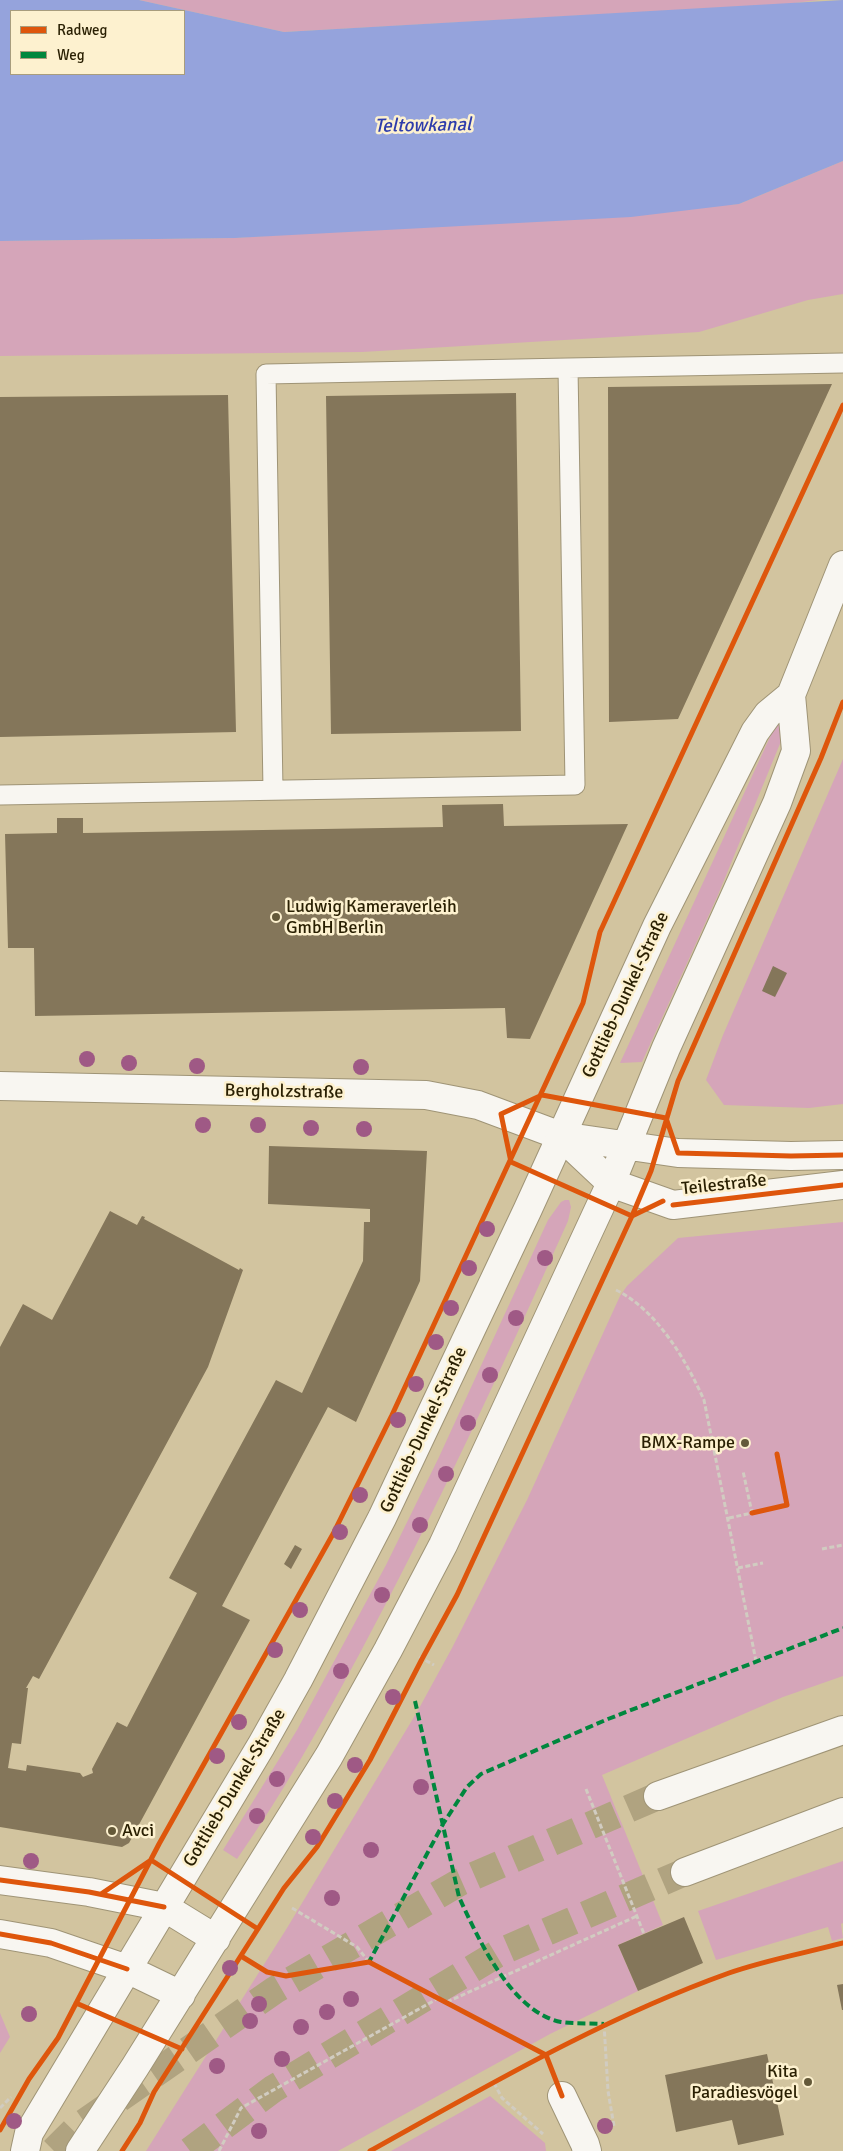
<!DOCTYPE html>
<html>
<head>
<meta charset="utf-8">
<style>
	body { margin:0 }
	#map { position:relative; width:843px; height:2151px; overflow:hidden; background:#d2c49f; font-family:Signika,sans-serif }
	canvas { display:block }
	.legend { position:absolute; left:10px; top:10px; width:175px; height:65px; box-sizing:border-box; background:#fdf1cf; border:1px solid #a89d7d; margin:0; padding:6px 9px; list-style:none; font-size:15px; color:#291f02 }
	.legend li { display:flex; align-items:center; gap:10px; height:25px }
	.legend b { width:25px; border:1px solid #a89d7d }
</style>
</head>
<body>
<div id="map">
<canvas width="843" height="2151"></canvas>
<ul class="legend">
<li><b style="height:6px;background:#de560c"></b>Radweg</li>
<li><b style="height:6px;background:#00873e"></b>Weg</li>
</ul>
</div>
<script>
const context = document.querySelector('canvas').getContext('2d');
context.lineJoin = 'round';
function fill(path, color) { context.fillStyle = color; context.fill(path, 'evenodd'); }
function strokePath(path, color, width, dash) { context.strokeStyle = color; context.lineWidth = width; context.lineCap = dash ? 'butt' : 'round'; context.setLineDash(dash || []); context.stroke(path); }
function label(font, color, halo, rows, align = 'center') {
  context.font = font + ' Signika,sans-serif'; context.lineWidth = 5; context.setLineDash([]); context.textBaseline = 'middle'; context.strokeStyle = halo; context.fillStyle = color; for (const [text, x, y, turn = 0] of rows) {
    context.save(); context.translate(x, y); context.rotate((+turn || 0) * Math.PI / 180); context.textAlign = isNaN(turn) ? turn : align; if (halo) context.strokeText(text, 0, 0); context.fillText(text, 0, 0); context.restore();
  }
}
fill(new Path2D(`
	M 139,0 L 819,0 L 786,4 L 284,32 Z
	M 843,161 L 843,294 L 808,300 L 699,332 L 362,352 L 0,356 L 0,241 L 235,238 L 739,204 Z
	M 779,721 L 786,729 L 718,895 L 642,1062 L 620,1063 L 776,724 Z
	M 843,759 L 843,1104 L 809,1108 L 724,1105 L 706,1080 L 723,1035 Z
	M 565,1200 L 569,1200 L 571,1207 L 568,1221 C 503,1366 436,1511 361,1651 C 323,1722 283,1793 237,1859 L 223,1850 L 297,1730 L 386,1565 L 439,1457 L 548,1220 L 561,1202 Z
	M 843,1222 L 843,1676 L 783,1697 L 602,1775 L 663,1925 L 618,1945 L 638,1991 L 550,2034 L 338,2151 L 146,2151 L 287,1928 L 417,1712 L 452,1648 L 527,1500 L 620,1296 L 627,1286 L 678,1238 Z
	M 843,1861 L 843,1923 L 841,1924 L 843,1938 L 832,1941 L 828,1927 L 716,1960 L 698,1911 Z
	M 0,2013 L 10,2037 L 0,2053 Z
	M 490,2096 L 545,2143 L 546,2151 L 391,2151 Z`), '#d5a5b9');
fill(new Path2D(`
	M 0,0 L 139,0 L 284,32 L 843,0 L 843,161 L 739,204 L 631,217 L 235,238 L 0,241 ZM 11,11 L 184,11 L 184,74 L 11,74 Z`), '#95a3dc');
fill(new Path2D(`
	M 832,384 L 678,719 L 609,722 L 608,387 Z
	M 516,393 L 521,731 L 331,734 L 326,396 Z
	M 228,395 L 236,732 L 0,737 L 0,397 Z
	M 503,804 L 504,826 L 628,824 L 530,1039 L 507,1038 L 505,1008 L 35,1016 L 34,948 L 8,948 L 5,834 L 57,833 L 57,818 L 83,818 L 83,833 L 443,827 L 442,805 Z
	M 773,966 L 787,973 L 775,997 L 762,991 Z
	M 269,1146 L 427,1151 L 420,1281 L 356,1422 L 328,1407 L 222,1606 L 250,1620 L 129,1843 L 122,1847 L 0,1827 L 0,1347 L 23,1304 L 52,1320 L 110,1211 L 137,1225 L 142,1216 L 145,1217 L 144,1219 L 191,1244 L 239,1270 L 240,1268 L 243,1270 L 208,1367 L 39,1679 L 33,1676 L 26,1688 L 28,1688 L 21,1744 L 12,1743 L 8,1768 L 26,1771 L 27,1765 L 80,1773 L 83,1777 L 93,1773 L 92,1769 L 117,1722 L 127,1727 L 197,1593 L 169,1578 L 276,1380 L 302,1393 L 363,1261 L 364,1222 L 370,1222 L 370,1209 L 268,1204 Z
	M 295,1545 L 302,1549 L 291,1569 L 284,1564 Z
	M 684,1917 L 703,1963 L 638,1991 L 618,1945 Z
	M 843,1984 L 843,2010 L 842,2010 L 837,1985 Z
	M 767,2054 L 784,2135 L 738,2145 L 732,2120 L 676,2132 L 665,2075 Z`), '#84765a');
strokePath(new Path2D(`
	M 54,2151 L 78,2127 L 275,1990 L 460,1882 L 658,1796
	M 190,2151 L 273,2089 L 500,1952 L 685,1872`), '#b0a380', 28, [28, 14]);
const lane = new Path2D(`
	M 568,368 L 843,363
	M 0,795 L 575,785 L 568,368 L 266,374 L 273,790`);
const street = new Path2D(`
	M 0,1086 L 426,1095 L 478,1105 L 561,1136
	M 562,2096 L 585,2144 L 587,2151`);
const secondary = new Path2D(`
	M 561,1136 L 611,1183 L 673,1205 L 843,1185
	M 561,1136 L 678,1153 L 791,1156 L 843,1155
	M 0,1880 L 89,1892 L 164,1907 L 216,1939
	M 0,1934 L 51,1943 L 127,1969 L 181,1995
	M 25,2151 L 29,2133 L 261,1746 L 298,1680 L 382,1518 L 527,1211 L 657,926 L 755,732 L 768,714 L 791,695 L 843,565
	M 80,2151 L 135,2067 L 329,1756 L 388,1650 L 443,1545 L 611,1183 L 666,1048 L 777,803 L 796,751 L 791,695`);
const highway = new Path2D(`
	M 658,1796 L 843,1730
	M 685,1872 L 843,1812`);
strokePath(lane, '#9f9476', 21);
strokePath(street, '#9f9476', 30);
strokePath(secondary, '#9f9476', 30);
strokePath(highway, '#9f9476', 30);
strokePath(new Path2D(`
	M 616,1290 C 657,1310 686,1360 704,1400 L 756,1661
	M 752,1513 L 787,1505 L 777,1454
	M 729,1518 L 752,1513 L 743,1471
	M 822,1549 L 843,1545
	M 738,1568 L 763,1563
	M 419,1657 L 434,1665
	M 586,1789 L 644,1934
	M 292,1908 L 357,1947 L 369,1962
	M 447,2002 L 637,1916
	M 604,2024 L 608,2091 L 614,2126
	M 494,2083 L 502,2098 L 543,2134
	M 0,2108 L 11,2097
	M 219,2151 L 241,2108 L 437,1999`), '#d1ccc1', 3, [5, 2.5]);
strokePath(lane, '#f8f6f1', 19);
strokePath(street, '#f8f6f1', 28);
strokePath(secondary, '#f8f6f1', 28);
strokePath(highway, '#f8f6f1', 28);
strokePath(new Path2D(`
	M 415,1701 L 459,1897 C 478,1938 511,2012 561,2022 C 575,2024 590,2023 604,2024
	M 371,1963 L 369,1962 L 443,1824 L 467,1787 L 481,1774 L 608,1719 L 843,1628`), '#00873e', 4, [8, 4]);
strokePath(new Path2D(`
	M 663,1201 L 632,1216 L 511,1162 L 501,1114 L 542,1095 L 666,1118 L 678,1153 L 791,1156 L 843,1155
	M 673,1205 L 843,1185
	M 752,1513 L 787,1505 L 777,1454
	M 0,1880 L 89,1892 L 164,1907
	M 101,1894 L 151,1860 L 258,1929
	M 0,1934 L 51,1943 L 127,1969
	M 241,1956 L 267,1972 L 286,1976 L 369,1962 L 546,2055 L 562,2096
	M 76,2003 L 182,2049
	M 0,2130 L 29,2079 L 58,2038 L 159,1844 L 333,1534 L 392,1415 L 583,1003 L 600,932 L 843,405
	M 122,2151 L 140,2123 L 154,2092 L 284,1888 L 317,1847 L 370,1760 L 422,1659 L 457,1595 L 632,1216 L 651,1171 L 678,1081 L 821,758 L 843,702
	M 370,2151 C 487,2086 603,2018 729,1973 C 766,1960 805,1953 843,1943`), '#de560c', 5);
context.fillStyle = '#9f5985';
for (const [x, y] of [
	[87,1059],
	[129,1063],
	[197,1066],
	[361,1067],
	[203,1125],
	[258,1125],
	[311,1128],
	[364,1129],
	[487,1229],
	[545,1258],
	[469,1268],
	[451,1308],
	[516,1318],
	[436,1342],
	[490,1375],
	[416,1384],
	[398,1420],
	[468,1423],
	[446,1474],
	[360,1495],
	[420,1525],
	[340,1532],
	[382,1595],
	[300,1610],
	[275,1650],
	[341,1671],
	[393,1697],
	[239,1722],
	[217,1756],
	[355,1765],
	[277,1779],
	[421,1787],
	[335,1801],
	[257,1816],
	[313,1837],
	[371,1850],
	[31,1861],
	[332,1898],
	[230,1968],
	[351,1999],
	[259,2004],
	[327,2012],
	[29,2014],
	[250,2021],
	[301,2027],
	[282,2059],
	[217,2066],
	[14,2121],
	[605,2126],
	[259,2131]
]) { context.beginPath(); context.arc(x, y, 8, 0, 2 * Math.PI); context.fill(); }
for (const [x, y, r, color] of [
	[276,917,5,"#645939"],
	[745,1443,5,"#645939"],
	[112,1831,5,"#645939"],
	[808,2082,5,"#645939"]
]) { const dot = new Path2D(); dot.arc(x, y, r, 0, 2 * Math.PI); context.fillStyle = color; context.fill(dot); strokePath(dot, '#fdf1cf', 2); }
label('18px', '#291f02', '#fdf1cf', [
	["Ludwig Kameraverleih",286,907],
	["GmbH Berlin",286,928],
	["BMX-Rampe",735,1443,"right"],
	["Avci",122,1831],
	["Kita",798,2072,"right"],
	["Paradiesvögel",798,2093,"right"]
], 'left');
label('18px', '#291f02', '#fdf1cf', [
	["Gottlieb-Dunkel-Straße",626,995,-65],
	["Bergholzstraße",284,1092,1],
	["Teilestraße",724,1185,-6],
	["Gottlieb-Dunkel-Straße",424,1430,-65],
	["Gottlieb-Dunkel-Straße",235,1788,-59]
]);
label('italic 19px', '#2e3cab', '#fdf1cf', [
	["Teltowkanal",423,126,-1]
]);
</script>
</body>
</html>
